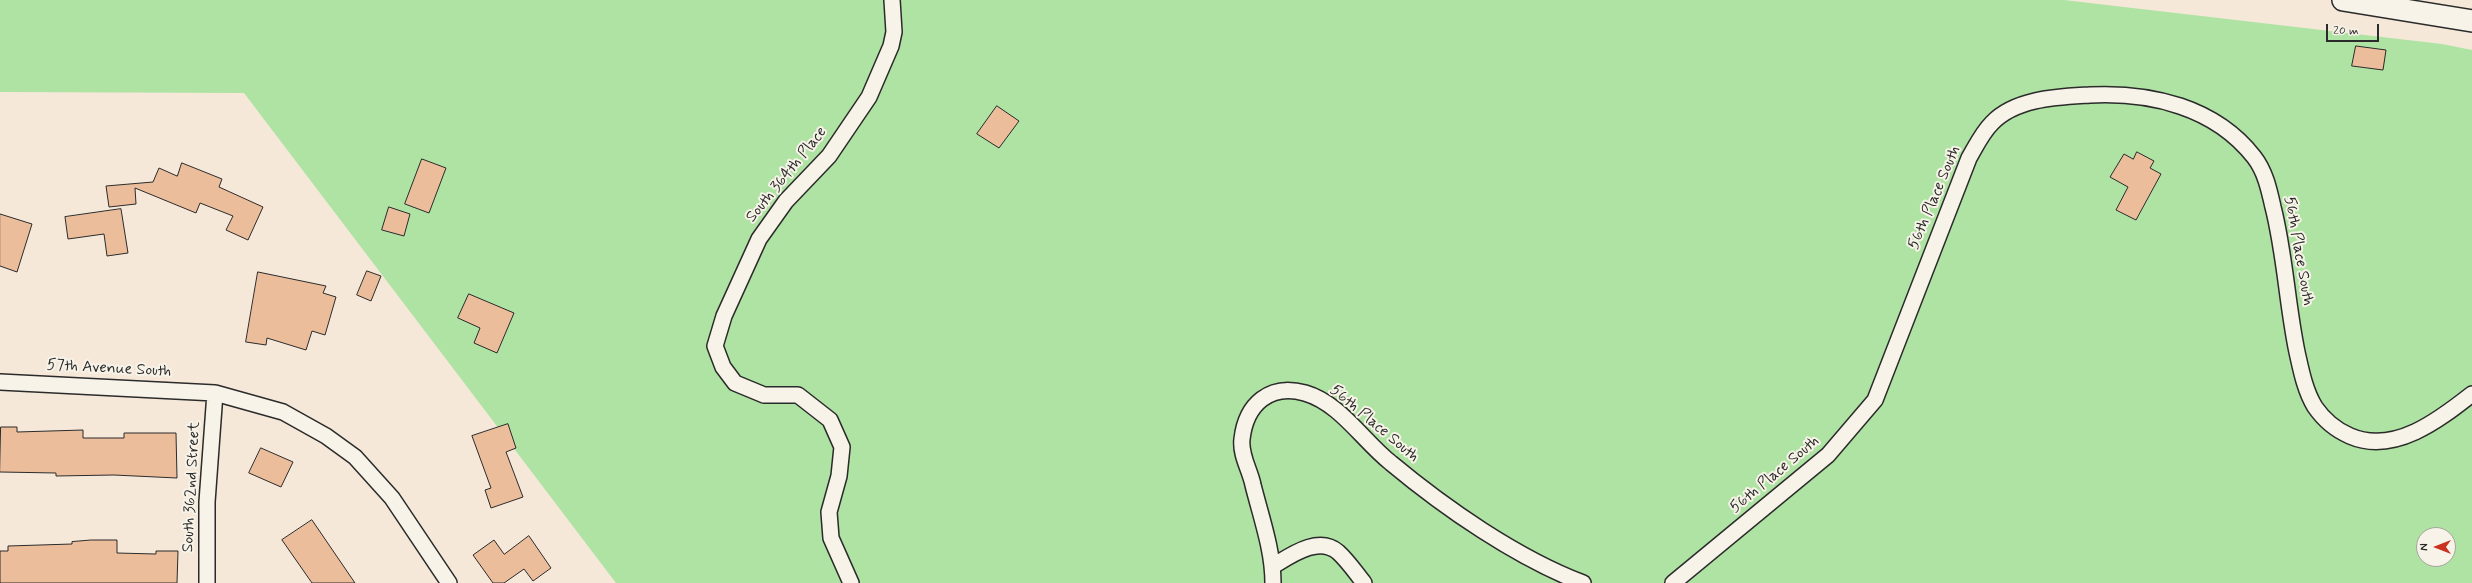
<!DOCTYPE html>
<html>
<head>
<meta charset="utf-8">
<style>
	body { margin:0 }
	#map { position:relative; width:2472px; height:583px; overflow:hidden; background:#f5e8d9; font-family:Mynerve,sans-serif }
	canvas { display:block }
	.north { position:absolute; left:2416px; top:527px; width:40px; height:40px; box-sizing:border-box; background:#f7f3e8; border:1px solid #a5a39c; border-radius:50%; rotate:270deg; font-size:11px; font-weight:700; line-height:16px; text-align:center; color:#2b2b2b }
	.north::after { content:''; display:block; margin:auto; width:14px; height:18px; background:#c8321e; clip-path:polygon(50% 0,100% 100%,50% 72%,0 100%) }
	.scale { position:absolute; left:2326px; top:24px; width:53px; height:18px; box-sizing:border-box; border:2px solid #2b2b2b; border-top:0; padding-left:5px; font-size:12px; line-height:14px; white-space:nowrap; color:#2b2b2b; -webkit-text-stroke:3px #f7f3e8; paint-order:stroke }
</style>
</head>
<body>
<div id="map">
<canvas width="2472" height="583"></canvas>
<div class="north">N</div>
<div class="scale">20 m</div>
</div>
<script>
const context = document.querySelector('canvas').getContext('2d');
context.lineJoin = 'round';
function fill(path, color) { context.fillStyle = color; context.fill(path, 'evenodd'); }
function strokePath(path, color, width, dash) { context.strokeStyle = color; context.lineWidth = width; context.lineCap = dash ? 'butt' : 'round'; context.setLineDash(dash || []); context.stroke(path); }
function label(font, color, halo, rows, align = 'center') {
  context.font = font + ' Mynerve,sans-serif'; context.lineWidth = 4; context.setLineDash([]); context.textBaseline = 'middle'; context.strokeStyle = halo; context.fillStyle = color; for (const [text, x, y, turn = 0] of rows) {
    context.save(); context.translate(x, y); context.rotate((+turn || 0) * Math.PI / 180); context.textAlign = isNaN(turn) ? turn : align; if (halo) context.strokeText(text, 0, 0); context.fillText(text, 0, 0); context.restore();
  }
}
fill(new Path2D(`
	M 0,0 L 2064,0 L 2442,44 L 2472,50 L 2472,583 L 616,583 L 244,93 L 0,92 ZM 2424,535 L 2448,535 L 2448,559 L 2424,559 Z`), '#afe3a4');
const building = new Path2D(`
	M 2356,46 L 2386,50 L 2383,70 L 2352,66 Z
	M 997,106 L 1019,121 L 999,148 L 977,134 Z
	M 2137,152 L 2154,161 L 2150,168 L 2161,174 L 2136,220 L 2116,210 L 2128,187 L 2110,177 L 2124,154 L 2133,159 Z
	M 422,159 L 446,168 L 429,213 L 405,204 Z
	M 182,163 L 222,179 L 219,187 L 263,207 L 248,240 L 226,230 L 233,216 L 200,203 L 196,213 L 135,188 L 136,204 L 109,207 L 106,186 L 153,182 L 159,168 L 177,176 Z
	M 389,207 L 410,214 L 404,236 L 382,230 Z
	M 121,209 L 128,253 L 107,256 L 104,234 L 68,239 L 65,217 Z
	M 0,214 L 32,224 L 17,272 L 0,266 Z
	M 367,271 L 381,276 L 371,301 L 357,295 Z
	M 258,272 L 326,286 L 323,293 L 336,297 L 325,335 L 312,331 L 306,350 L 267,338 L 266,345 L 246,342 Z
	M 469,294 L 514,313 L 497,353 L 474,343 L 480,328 L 458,318 Z
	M 508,424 L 516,448 L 506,452 L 523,497 L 491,508 L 485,490 L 491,488 L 472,436 Z
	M 1,427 L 17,427 L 17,432 L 83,430 L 83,438 L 124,438 L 124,433 L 176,433 L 177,478 L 114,475 L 56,476 L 56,473 L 0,472 Z
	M 261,448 L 293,462 L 281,487 L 249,473 Z
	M 312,520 L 355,583 L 312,583 L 282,540 Z
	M 529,536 L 551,568 L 533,581 L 524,569 L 504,583 L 493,583 L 473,555 L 494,540 L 504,554 Z
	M 91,540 L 117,540 L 117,553 L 156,554 L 156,551 L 178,551 L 177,583 L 0,583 L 0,551 L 8,551 L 8,546 L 72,544 L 72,542 Z`);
fill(building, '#ebbd9b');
strokePath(building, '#2b2b2b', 1);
const street = new Path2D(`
	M 0,382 L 215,393 L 283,412 L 326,436 L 355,457 L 392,498 L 449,583
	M 1273,566 C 1290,556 1318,535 1338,552 C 1348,561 1356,573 1364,583
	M 207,583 L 207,502 L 215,393
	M 851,583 L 831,538 L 829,512 L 839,476 L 842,447 L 830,420 L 798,395 L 764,395 L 735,383 L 723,367 L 715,346 L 724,316 L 759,239 L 786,201 L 829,156 L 869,97 L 891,46 L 894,32 L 892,0
	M 1273,583 C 1273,550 1261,517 1253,485 C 1250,470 1240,455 1242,439 C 1246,404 1270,383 1305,393 C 1340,403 1363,441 1391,463 C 1445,508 1517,558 1583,583
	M 1673,583 L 1828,455 L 1875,400 L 1969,158 C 1976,146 1982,133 1992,123 C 2016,98 2058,97 2090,95 C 2151,92 2215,107 2254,157 C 2265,171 2269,189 2273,207 C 2285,254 2287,304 2297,352 C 2301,370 2305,391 2315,407 C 2324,420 2336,430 2350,436 C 2394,455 2439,420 2472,394`);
const secondary = new Path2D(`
	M 2343,0 L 2472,21`);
strokePath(street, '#2b2b2b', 18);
strokePath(secondary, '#2b2b2b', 24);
strokePath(street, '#f7f3e8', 15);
strokePath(secondary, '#f7f3e8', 21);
label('16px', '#2b2b2b', '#f7f3e8', [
	["South 364th Place",787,175,-51],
	["56th Place South",1935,198,-67],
	["56th Place South",2298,251,80],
	["57th Avenue South",109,369,3],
	["56th Place South",1374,424,40],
	["56th Place South",1775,475,-40],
	["South 362nd Street",192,487,-87]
]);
</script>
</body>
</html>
